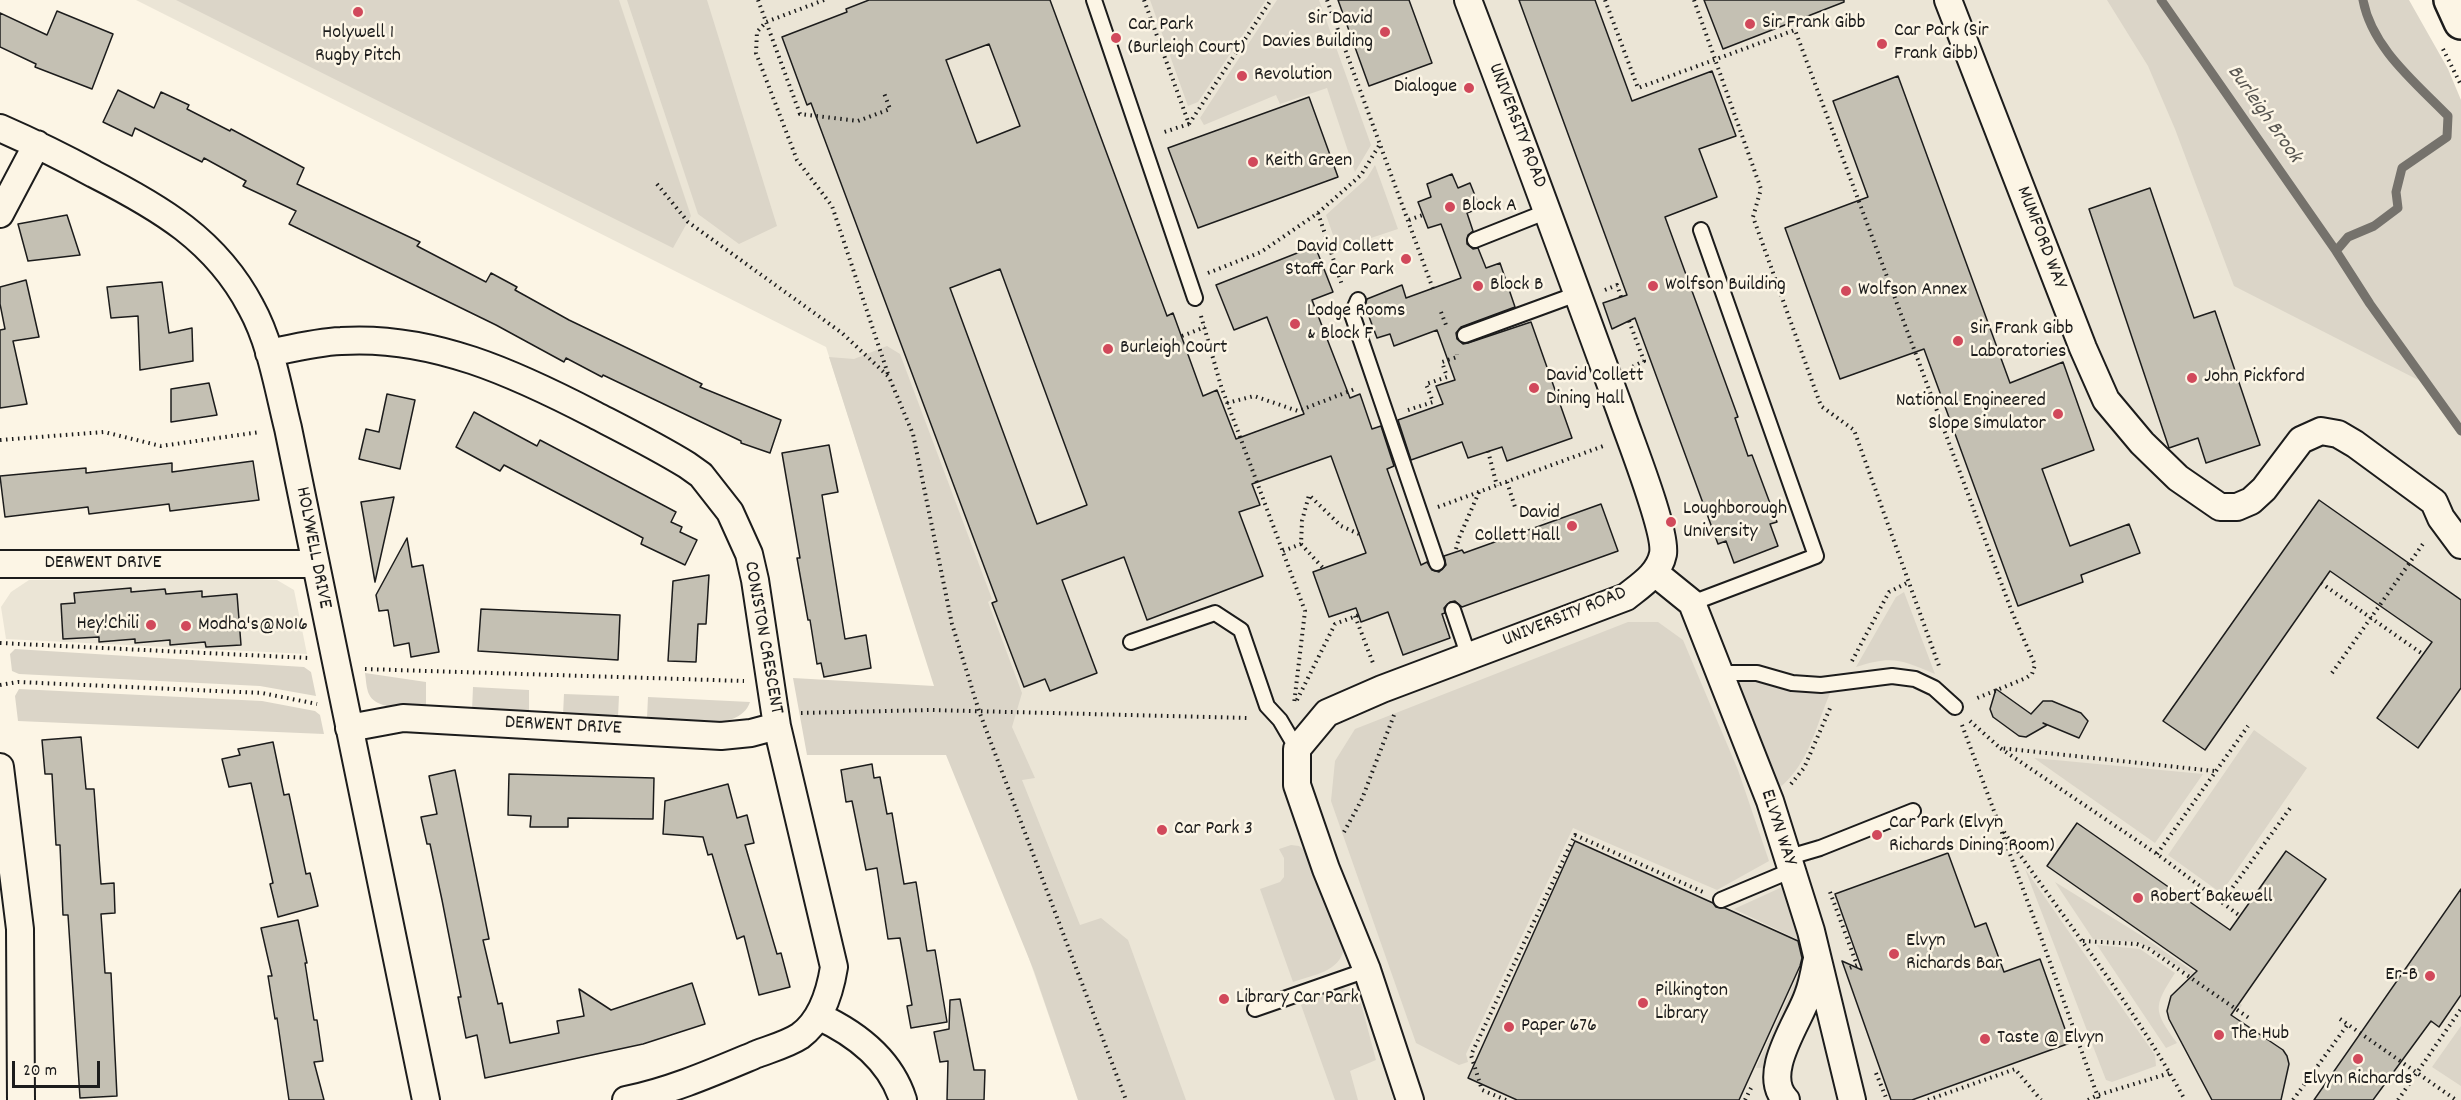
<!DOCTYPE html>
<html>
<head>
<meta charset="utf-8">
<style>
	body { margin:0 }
	#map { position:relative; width:2461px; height:1100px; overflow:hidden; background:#fcf5e5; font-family:Dekko,sans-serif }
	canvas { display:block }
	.scale { position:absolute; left:12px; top:1061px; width:88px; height:27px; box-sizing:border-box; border:3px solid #1c1c1c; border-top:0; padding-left:8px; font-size:18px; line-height:21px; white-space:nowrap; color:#1c1c1c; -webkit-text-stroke:4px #fcf5e5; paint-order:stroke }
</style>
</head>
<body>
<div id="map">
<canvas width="2461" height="1100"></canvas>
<div class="scale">20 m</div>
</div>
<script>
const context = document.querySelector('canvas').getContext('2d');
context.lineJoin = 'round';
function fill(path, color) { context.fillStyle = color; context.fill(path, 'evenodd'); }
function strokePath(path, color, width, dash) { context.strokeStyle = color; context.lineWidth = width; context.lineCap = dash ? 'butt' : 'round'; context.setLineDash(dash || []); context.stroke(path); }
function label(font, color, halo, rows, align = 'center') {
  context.font = font + ' Dekko,sans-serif'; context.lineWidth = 5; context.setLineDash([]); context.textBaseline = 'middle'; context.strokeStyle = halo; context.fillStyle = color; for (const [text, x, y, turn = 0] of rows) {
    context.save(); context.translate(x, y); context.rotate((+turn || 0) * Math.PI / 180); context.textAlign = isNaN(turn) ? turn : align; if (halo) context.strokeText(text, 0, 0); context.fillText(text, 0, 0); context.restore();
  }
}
fill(new Path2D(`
	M 136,0 L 2397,0 L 2461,142 L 2461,1100 L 1078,1100 L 935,687 L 826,347 Z
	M 256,579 L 277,580 L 294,590 L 307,654 L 6,639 L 1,607 L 11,592 L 29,580 Z`), '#ebe5d6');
fill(new Path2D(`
	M 176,0 L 619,0 L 691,216 L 673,248 Z
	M 627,0 L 707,0 L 777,226 L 739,244 L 698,214 Z
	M 1150,0 L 1266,0 L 1198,102 L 1188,106 Z
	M 1277,0 L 1319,0 L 1371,145 L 1355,172 L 1327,88 L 1280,104 L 1276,95 L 1204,125 L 1200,118 Z
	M 2107,0 L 2409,0 L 2448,69 L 2461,100 L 2461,435 L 2434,388 L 2234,286 L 2175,129 L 2148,66 Z
	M 1375,165 L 1398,229 L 1338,249 L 1326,215 L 1367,178 Z
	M 887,346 L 900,354 L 992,599 L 988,602 L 1022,693 L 1012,727 L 1035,778 L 1022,780 L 1080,925 L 1101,918 L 1128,940 L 1186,1100 L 1078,1100 L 1034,971 L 946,755 L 807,755 L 793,678 L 934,686 L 829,357 L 854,359 Z
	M 1904,592 L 1935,674 C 1902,660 1892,655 1856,667 L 1896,597 Z
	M 1628,622 L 1658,622 L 1683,640 L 1738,770 L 1769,861 L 1717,890 L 1573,828 L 1466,1054 L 1468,1062 L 1459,1065 L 1416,1043 L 1331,801 L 1335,761 L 1355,729 Z
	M 15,649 L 304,667 L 311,672 L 316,696 L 260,686 L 19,674 L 12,671 L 10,654 Z
	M 365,673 L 426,682 L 426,707 C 409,707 375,712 368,692 C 366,686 366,679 365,673 Z
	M 1729,681 L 1751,681 L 1801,692 L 1831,691 C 1814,729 1809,769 1771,794 Z
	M 473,687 L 529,690 L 529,713 L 472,711 Z
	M 19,689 L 262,701 L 315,711 L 320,715 L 324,734 L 18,721 L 15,696 Z
	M 564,694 L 619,696 L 618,717 L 563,715 Z
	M 648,697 L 750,702 C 739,735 674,720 647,718 Z
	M 2254,730 L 2307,768 L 2221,893 L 2168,855 Z
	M 2034,758 L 2203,774 L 2155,843 Z
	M 1291,845 L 1299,846 L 1308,853 L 1344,948 C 1340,972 1313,975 1293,982 L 1260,889 L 1280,882 L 1284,877 L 1284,858 L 1279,849 Z
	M 2025,869 L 2155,1055 L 2156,1066 L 2112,1082 L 2106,1080 Z
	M 2055,882 L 2142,936 L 2242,1005 L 2240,1008 L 2150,948 L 2138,942 L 2093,939 Z
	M 1791,883 L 1815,958 L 1776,1067 L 1756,1068 L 1811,946 L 1734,909 Z
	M 2097,945 L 2140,949 L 2175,973 C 2153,1007 2153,1010 2177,1043 L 2166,1048 Z
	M 1343,988 L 1359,996 L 1376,1060 L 1350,1071 L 1358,1100 L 1335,1100 L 1301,1005 L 1323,994 Z
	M 2461,1026 L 2461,1086 L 2432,1067 Z`), '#dbd5c8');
strokePath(new Path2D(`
	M 2161,0 L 2336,251 L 2370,304 L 2461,431
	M 2336,251 L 2348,237 L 2374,226 L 2398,208 L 2396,192 L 2402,168 L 2447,137 L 2448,116 C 2415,82 2372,48 2363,0`), '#75726c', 9);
const building = new Path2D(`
	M 869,0 L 1050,0 L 1167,316 L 1173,313 L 1203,396 L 1217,390 L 1236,439 L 1304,414 L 1267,317 L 1234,330 L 1216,285 L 1315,246 L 1333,292 L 1312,300 L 1350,398 L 1360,394 L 1372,429 L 1381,426 L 1394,466 L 1387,469 L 1421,565 L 1427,562 L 1432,570 L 1439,572 L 1446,565 L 1444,556 L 1462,550 L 1464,553 L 1601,504 L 1618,551 L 1462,607 L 1455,601 L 1450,602 L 1444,608 L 1445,613 L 1442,614 L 1450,638 L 1403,655 L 1388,612 L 1361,622 L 1356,608 L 1329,617 L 1313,572 L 1366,553 L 1331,456 L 1252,484 L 1260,505 L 1239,512 L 1263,576 L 1147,620 L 1124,557 L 1062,580 L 1097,673 L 1050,691 L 1045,679 L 1024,687 L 992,603 L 997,601 L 811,103 L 807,105 L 782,37 L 847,12 L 846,9 ZM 989,44 L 1020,126 L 977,143 L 946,60 ZM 1000,269 L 1087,505 L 1037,524 L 950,288 Z
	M 1338,0 L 1409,0 L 1432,63 L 1369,86 Z
	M 1519,0 L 1595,0 L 1632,101 L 1712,71 L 1736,136 L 1699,149 L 1717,197 L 1665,217 L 1738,417 L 1735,418 L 1748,456 L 1752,455 L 1777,522 L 1770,524 L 1778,546 L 1734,563 L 1726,541 L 1718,544 L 1635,318 L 1612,329 L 1603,303 L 1627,295 Z
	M 1704,0 L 1844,0 L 1844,2 L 1723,49 Z
	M 57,11 L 113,34 L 92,89 L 35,67 L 36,64 L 0,47 L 0,13 L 47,35 Z
	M 1898,76 L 2010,383 L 2063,362 L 2094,450 L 2042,469 L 2070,546 L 2129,524 L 2140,553 L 2081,575 L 2083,582 L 2018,606 L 1924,349 L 1840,379 L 1785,228 L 1868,197 L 1833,101 Z
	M 118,90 L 154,108 L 161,92 L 189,105 L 187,109 L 230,131 L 231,129 L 304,168 L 297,184 L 420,242 L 417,246 L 486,282 L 491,273 L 517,287 L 515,290 L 569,320 L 702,384 L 700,387 L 781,420 L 770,453 L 741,443 L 741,441 L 603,375 L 602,377 L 566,358 L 564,362 L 496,325 L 289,224 L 296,211 L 243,186 L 246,181 L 204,158 L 202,162 L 135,128 L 132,136 L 103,122 Z
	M 1309,97 L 1338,177 L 1198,228 L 1168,148 Z
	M 1452,174 L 1458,188 L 1470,183 L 1480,208 L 1467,213 L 1473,231 L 1468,235 L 1467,244 L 1473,249 L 1478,248 L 1486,268 L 1500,263 L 1515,307 L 1461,327 L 1456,333 L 1457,339 L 1463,344 L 1468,343 L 1531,322 L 1572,438 L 1507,461 L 1502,447 L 1468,458 L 1462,442 L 1411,460 L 1398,420 L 1443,404 L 1436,386 L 1455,380 L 1437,330 L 1394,346 L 1390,334 L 1377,338 L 1365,306 L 1367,299 L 1402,285 L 1406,298 L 1461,278 L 1441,224 L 1428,228 L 1418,202 L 1431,197 L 1427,184 Z
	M 2150,188 L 2194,318 L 2215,311 L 2260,445 L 2206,463 L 2198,438 L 2169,448 L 2089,209 Z
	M 67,215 L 80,255 L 28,261 L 18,224 Z
	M 26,280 L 39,337 L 13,341 L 27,404 L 0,408 L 0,330 L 5,329 L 0,304 L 0,287 Z
	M 162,282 L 169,333 L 192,328 L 193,361 L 140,370 L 138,316 L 111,318 L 107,287 Z
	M 209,383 L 217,415 L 171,422 L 171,389 Z
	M 387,394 L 415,400 L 400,469 L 359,459 L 366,429 L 379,432 Z
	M 474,412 L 537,446 L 540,440 L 676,512 L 671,522 L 682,527 L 680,532 L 697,540 L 685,565 L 641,544 L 643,538 L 504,465 L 500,471 L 456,447 Z
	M 829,445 L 838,492 L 822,495 L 845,639 L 866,635 L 871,668 L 824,677 L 821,663 L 817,664 L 810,620 L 808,620 L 797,558 L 800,558 L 782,453 Z
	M 253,461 L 259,500 L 170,511 L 169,504 L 89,514 L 88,507 L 5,517 L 0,476 L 86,468 L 86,473 L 172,463 L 172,472 Z
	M 394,497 L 375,582 L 361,502 Z
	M 2319,500 L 2461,600 L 2461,688 L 2418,748 L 2377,718 L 2432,642 L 2330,571 L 2205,750 L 2163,721 Z
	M 407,538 L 412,567 L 423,565 L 439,652 L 411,657 L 409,643 L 394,646 L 388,610 L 379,611 L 376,595 Z
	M 709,575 L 706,624 L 698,624 L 696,662 L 668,661 L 673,581 Z
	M 131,588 L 131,592 L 165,589 L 166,594 L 202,591 L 202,597 L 237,594 L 241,645 L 206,647 L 205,642 L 170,645 L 170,640 L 135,643 L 135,639 L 99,642 L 99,637 L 63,639 L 61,604 L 75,603 L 74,593 Z
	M 481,609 L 620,615 L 618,660 L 478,651 Z
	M 1996,689 L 2031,714 L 2043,701 L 2052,701 L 2081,713 L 2088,721 L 2079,738 L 2043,723 L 2047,725 L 2026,737 L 2019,736 L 1993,717 L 1990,709 Z
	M 81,737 L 86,789 L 94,789 L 101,884 L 114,883 L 115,913 L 101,914 L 105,973 L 111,973 L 117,1096 L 80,1098 L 68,915 L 63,915 L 60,845 L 56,845 L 52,774 L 45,774 L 42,740 Z
	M 273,742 L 284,795 L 289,794 L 306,874 L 310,873 L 318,906 L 278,917 L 270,884 L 273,883 L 251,783 L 229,787 L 222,759 L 240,755 L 238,749 Z
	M 872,764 L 874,778 L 880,777 L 887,814 L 892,813 L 904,884 L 916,882 L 927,951 L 935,950 L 947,1022 L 911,1028 L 907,1006 L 912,1005 L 900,938 L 888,939 L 877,868 L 866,870 L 852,801 L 846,802 L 841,770 Z
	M 455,770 L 489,939 L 483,940 L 498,1004 L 502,1003 L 510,1043 L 559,1033 L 557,1021 L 584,1016 L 579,989 L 611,1010 L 692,983 L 705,1024 L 643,1044 L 485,1078 L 477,1035 L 466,1038 L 458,997 L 461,997 L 442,900 L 430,844 L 427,844 L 421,817 L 437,814 L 429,776 Z
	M 509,774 L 654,778 L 653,819 L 568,818 L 568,827 L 530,827 L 531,816 L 508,815 Z
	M 728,784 L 737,818 L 747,815 L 754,843 L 745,845 L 777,954 L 781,953 L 790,987 L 759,995 L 744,936 L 737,939 L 712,854 L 708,855 L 703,837 L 663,834 L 665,801 Z
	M 2077,823 L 2230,930 L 2286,851 L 2326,879 L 2231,1015 L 2283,1050 L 2287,1056 L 2289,1064 L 2281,1100 L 2212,1100 L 2169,1019 L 2167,1011 L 2171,996 L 2197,971 L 2047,866 Z
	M 1575,841 L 1713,903 L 1716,907 L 1725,908 L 1798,941 L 1802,958 L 1800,966 L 1739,1100 L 1517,1100 L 1468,1078 Z
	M 1948,853 L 1975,927 L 1986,923 L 2004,972 L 2040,959 L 2070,1043 L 1912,1100 L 1891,1100 L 1842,961 L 1862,970 L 1835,894 Z
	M 2461,889 L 2461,995 L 2439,1027 L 2431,1021 L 2373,1100 L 2314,1100 Z
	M 298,920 L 307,963 L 305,963 L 314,1020 L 317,1020 L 323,1061 L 314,1062 L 324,1100 L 289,1100 L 277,1018 L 275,1019 L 268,976 L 272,976 L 261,928 Z
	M 960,999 L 974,1070 L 985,1070 L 984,1100 L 947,1100 L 948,1061 L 940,1062 L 934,1032 L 949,1029 L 950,1000 Z`);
fill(building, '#c4c0b3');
strokePath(building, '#1c1c1c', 1.5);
const service = new Path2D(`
	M 1094,0 L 1195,298
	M 1475,240 L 1548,211
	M 1358,300 L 1352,314 L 1437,563
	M 1465,335 L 1577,294
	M 1692,603 L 1816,556 L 1701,230
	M 1453,610 L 1469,657
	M 1131,642 L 1215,613 L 1241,630 L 1267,706 L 1280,720 L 1297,749
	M 1721,673 L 1757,673 L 1792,683 L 1821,685 L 1892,676 L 1915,679 L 1934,688 L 1955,707
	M 1786,858 L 1820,848 L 1913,811
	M 1721,900 L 1790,871
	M 1255,1009 L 1367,970`);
const minor = new Path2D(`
	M 1948,0 L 2083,348 L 2106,400 L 2142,443 L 2178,478 L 2220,507 L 2237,507 L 2251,501 L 2264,489 L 2301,440 L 2321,431 L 2338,434 L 2355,444 L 2434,502 L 2441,518 L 2461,545
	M 0,128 C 32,142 63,157 94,174 C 159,207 216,240 251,307 C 271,343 278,388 288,428 L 426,1100
	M 0,214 L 37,144
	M 269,353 C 293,348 317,342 341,341 C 432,335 516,374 595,415 C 626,431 658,447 687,465 L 701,475 L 730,512 L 749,554 L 755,580 L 777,726 L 834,967 C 830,992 822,1020 800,1036 C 788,1044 770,1049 757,1054 C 714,1072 671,1091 626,1100
	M 0,564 L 315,564
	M 1655,573 L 1692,603 L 1770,801 L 1811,931 L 1852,1100
	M 349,728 L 403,718 L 721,736 L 751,733 L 777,726
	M 0,767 L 20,929 L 21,1100
	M 818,1016 C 855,1033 890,1059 903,1100
	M 1410,1100 L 1367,970 L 1326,869 L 1297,785 L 1297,749 L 1327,713 L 1382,689 L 1626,597 C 1641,585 1659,574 1663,554 C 1667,531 1629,437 1620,410 C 1570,273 1520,136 1468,0
	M 1786,1100 C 1760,1074 1799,1022 1808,995 C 1812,985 1814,974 1816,963`);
const primary = new Path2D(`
	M 2451,0 L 2461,22`);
strokePath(service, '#1c1c1c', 18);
strokePath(minor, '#1c1c1c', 30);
strokePath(primary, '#1c1c1c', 38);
strokePath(new Path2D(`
	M 758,0 L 800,114 L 858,121 L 890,109 L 884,93
	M 824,0 L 766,22 L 757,32 L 756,53 L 797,160 L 832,206 L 889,377
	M 1144,0 L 1189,124 L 1161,133
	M 1327,0 L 1433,289
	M 1605,0 L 1638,88 L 1795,30 L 2012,612 L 2035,665 L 2032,674 L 2026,678 L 1975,699
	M 1694,0 L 1761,189 L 1753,217 L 1821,406 L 1854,430 L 1939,666
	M 2443,49 L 2461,85
	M 1189,124 L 1271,0
	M 657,184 L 688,222 L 842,333 L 889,377 L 913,434 L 952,624 L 979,711 L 1126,1100
	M 1318,213 L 1342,285
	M 1409,220 L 1423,215
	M 1208,273 L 1261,252 L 1318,213 L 1361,175 L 1380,144
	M 1605,290 L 1617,285 L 1621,297
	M 1441,312 L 1446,325
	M 1201,316 L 1221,386 L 1305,611 L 1294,704
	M 1629,321 L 1644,361 L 1632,367
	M 1182,336 L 1205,327
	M 1227,403 L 1254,396 L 1298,411 L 1355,389
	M 1408,410 L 1433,402 L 1426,384 L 1447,377 L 1442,362 L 1457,357 L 1457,354
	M 0,440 L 104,432 L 161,446 L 260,432
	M 1488,451 L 1497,486
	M 1507,482 L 1515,507 L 1539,512 L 1544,520
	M 1438,507 L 1606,445
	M 1301,544 L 1323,568
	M 1456,549 L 1459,538 L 1479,492
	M 1283,551 L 1301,544 L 1302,521 L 1309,495 L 1341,526 L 1359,534
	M 2321,583 L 2424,655
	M 1355,616 L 1373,663
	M 0,643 L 309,658
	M 1852,661 L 1889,592 L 1907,583
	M 365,669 L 744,681
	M 2332,673 L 2425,541
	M 0,685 L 18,682 L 262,693 L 317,704
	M 1297,700 L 1335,624 L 1359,615
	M 801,713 L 930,710 L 1249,718
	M 1970,721 L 2000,748
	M 1962,725 L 2042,940 L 2099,1100
	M 2214,771 L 2000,748 L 2157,854 L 2240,916
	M 1791,784 L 1804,768 L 1831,706
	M 1344,832 L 1362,799 L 1394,715
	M 2004,832 C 2065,920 2133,1005 2185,1100
	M 2157,854 L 2248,726
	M 1830,892 L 1857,965 L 1847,969
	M 2222,902 L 2291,807
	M 2083,941 L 2137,944 L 2149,949 L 2249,1018
	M 2340,1019 L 2456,1100
	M 1876,1073 L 1887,1100
	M 1506,1100 L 1482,1090 L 1471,1055 L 1575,835 L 1703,892
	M 1745,1100 L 1751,1088
	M 1928,1100 L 2015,1069 L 2041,1100
	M 2088,1100 L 2098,1095 L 2170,1073
	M 2293,1100 L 2348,1024
	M 2398,1100 L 2461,1009`), '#1c1c1c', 4, [1.5, 4.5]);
strokePath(service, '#fcf5e5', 14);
strokePath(minor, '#fcf5e5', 26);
strokePath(primary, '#fcf5e5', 33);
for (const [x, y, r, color] of [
	[358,12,6,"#d1495b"],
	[1750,24,6,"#d1495b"],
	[1385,32,6,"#d1495b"],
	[1116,38,6,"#d1495b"],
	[1882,44,6,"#d1495b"],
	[1242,76,6,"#d1495b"],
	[1469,88,6,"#d1495b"],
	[1253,162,6,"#d1495b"],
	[1450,207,6,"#d1495b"],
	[1406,259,6,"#d1495b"],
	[1478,286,6,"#d1495b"],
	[1653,286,6,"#d1495b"],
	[1846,291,6,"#d1495b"],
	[1295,324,6,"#d1495b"],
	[1958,341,6,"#d1495b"],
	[1108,349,6,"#d1495b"],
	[2192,378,6,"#d1495b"],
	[1534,388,6,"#d1495b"],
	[2058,414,6,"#d1495b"],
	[1671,522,6,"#d1495b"],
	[1572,526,6,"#d1495b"],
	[151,625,6,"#d1495b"],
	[186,626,6,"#d1495b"],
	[1162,830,6,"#d1495b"],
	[1877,835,6,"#d1495b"],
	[2138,898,6,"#d1495b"],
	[1894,954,6,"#d1495b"],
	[2430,976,6,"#d1495b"],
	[1224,999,6,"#d1495b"],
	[1643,1003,6,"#d1495b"],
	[1509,1027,6,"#d1495b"],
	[2219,1035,6,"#d1495b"],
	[1985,1039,6,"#d1495b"],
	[2358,1059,6,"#d1495b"]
]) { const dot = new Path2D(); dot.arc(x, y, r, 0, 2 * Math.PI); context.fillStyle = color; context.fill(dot); strokePath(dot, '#fcf5e5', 2); }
label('20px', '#1c1c1c', '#fcf5e5', [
	["Sir David",1373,20,"right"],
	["Davies Building",1373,43,"right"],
	["Sir Frank Gibb",1762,24],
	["Car Park",1128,26],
	["(Burleigh Court)",1128,49],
	["Car Park (Sir",1894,32],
	["Frank Gibb)",1894,55],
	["Holywell 1",358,34,"center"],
	["Rugby Pitch",358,57,"center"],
	["Revolution",1254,76],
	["Dialogue",1457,88,"right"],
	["Keith Green",1265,162],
	["Block A",1462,207],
	["David Collett",1394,248,"right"],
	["Staff Car Park",1394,271,"right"],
	["Block B",1490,286],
	["Wolfson Building",1665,286],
	["Wolfson Annex",1858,291],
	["Lodge Rooms",1307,312],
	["& Block F",1307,335],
	["Sir Frank Gibb",1970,330],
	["Laboratories",1970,353],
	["Burleigh Court",1120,349],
	["David Collett",1546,377],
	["Dining Hall",1546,400],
	["John Pickford",2204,378],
	["National Engineered",2046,402,"right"],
	["Slope Simulator",2046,425,"right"],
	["Loughborough",1683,510],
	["University",1683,533],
	["David",1560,514,"right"],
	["Collett Hall",1560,537,"right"],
	["Hey!Chili",139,625,"right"],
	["Modha's@No16",198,626],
	["Car Park (Elvyn",1889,824],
	["Richards Dining Room)",1889,847],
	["Car Park 3",1174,830],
	["Robert Bakewell",2150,898],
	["Elvyn",1906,942],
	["Richards Bar",1906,965],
	["Er-B",2418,976,"right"],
	["Pilkington",1655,992],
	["Library",1655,1015],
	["Library Car Park",1236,999],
	["Paper 676",1521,1027],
	["The Hub",2231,1035],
	["Taste @ Elvyn",1997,1039],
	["Elvyn Richards",2358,1080,"center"]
], 'left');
label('20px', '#1c1c1c', '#fcf5e5', [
	["UNIVERSITY ROAD",1516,126,69],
	["MUMFORD WAY",2040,238,69],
	["HOLYWELL DRIVE",312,548,79],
	["DERWENT DRIVE",103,564],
	["UNIVERSITY ROAD",1565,618,-22],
	["CONISTON CRESCENT",762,638,80],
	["DERWENT DRIVE",563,727,3],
	["ELVYN WAY",1777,828,72]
]);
label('italic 21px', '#575551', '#fcf5e5', [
	["Burleigh Brook",2263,115,55]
]);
</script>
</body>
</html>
